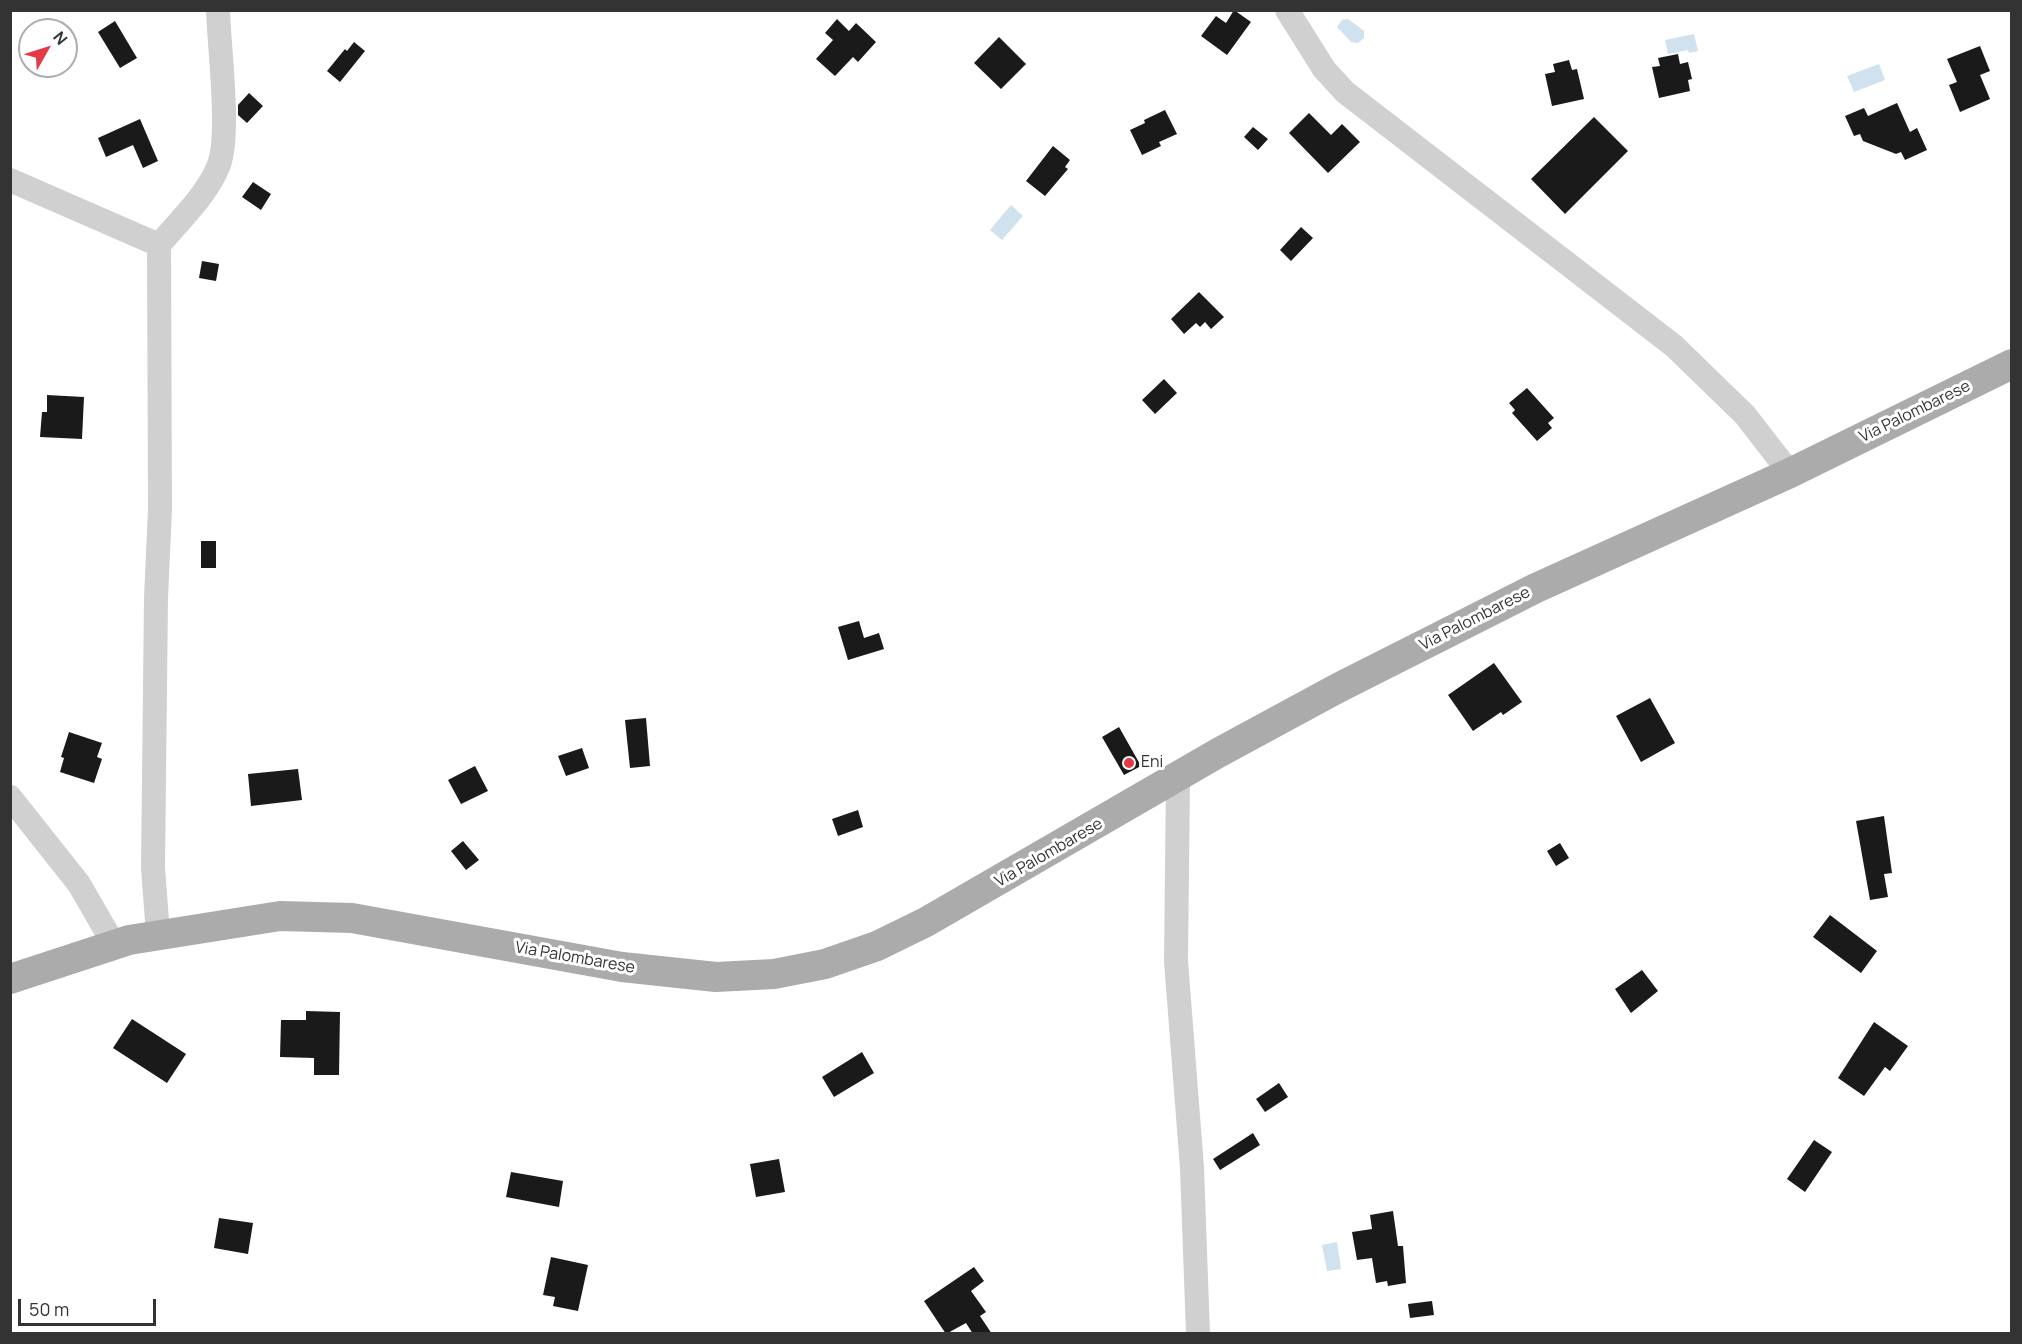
<!DOCTYPE html>
<html>
<head>
<meta charset="utf-8">
<style>
	body { margin:0 }
	#map { position:relative; width:2022px; height:1344px; overflow:hidden; background:#fff; font-family:Manrope,sans-serif }
	canvas { display:block }
	.frame { position:absolute; inset:0; border:12px solid #333; pointer-events:none }
	.north { position:absolute; left:18px; top:18px; width:60px; height:60px; box-sizing:border-box; background:#fff; border:2px solid #adadad; border-radius:50%; rotate:51deg; font-size:16px; font-weight:700; line-height:24px; text-align:center; color:#333 }
	.north::after { content:''; display:block; margin:auto; width:21px; height:27px; background:#e63946; clip-path:polygon(50% 0,100% 100%,50% 72%,0 100%) }
	.scale { position:absolute; left:18px; top:1299px; width:138px; height:27px; box-sizing:border-box; border:3px solid #333; border-top:0; padding-left:8px; font-size:18px; line-height:21px; white-space:nowrap; color:#333; -webkit-text-stroke:4px #fff; paint-order:stroke }
</style>
</head>
<body>
<div id="map">
<canvas width="2022" height="1344"></canvas>
<div class="frame"></div>
<div class="north">N</div>
<div class="scale">50 m</div>
</div>
<script>
const context = document.querySelector('canvas').getContext('2d');
context.lineJoin = 'round';
function fill(path, color) { context.fillStyle = color; context.fill(path, 'evenodd'); }
function strokePath(path, color, width, dash) { context.strokeStyle = color; context.lineWidth = width; context.lineCap = dash ? 'butt' : 'round'; context.setLineDash(dash || []); context.stroke(path); }
function label(font, color, halo, rows, align = 'center') {
  context.font = font + ' Manrope,sans-serif'; context.lineWidth = 6; context.setLineDash([]); context.textBaseline = 'middle'; context.strokeStyle = halo; context.fillStyle = color; for (const [text, x, y, turn = 0] of rows) {
    context.save(); context.translate(x, y); context.rotate((+turn || 0) * Math.PI / 180); context.textAlign = isNaN(turn) ? turn : align; if (halo) context.strokeText(text, 0, 0); context.fillText(text, 0, 0); context.restore();
  }
}
fill(new Path2D(`
	M 1348,19 L 1364,31 L 1364,38 L 1358,43 L 1351,42 L 1337,27 L 1342,20 Z
	M 1694,34 L 1698,51 L 1689,53 L 1688,50 L 1668,54 L 1665,40 Z
	M 1879,64 L 1885,80 L 1854,92 L 1847,76 Z
	M 1011,205 L 1023,216 L 1002,240 L 990,230 Z
	M 1337,1242 L 1341,1269 L 1327,1271 L 1322,1245 Z`), '#cfe2ee');
fill(new Path2D(`
	M 1234,10 L 1251,22 L 1227,55 L 1201,36 L 1216,16 L 1226,23 Z
	M 837,19 L 849,31 L 856,23 L 876,42 L 858,62 L 853,57 L 835,76 L 816,59 L 833,40 L 825,33 Z
	M 115,21 L 137,58 L 120,68 L 98,32 Z
	M 999,37 L 1026,64 L 1001,89 L 974,63 Z
	M 354,42 L 365,51 L 340,82 L 327,71 L 345,49 L 347,51 Z
	M 1980,46 L 1990,71 L 1980,75 L 1990,99 L 1960,112 L 1949,85 L 1957,82 L 1947,59 Z
	M 1678,54 L 1680,64 L 1688,62 L 1692,79 L 1688,80 L 1690,91 L 1659,98 L 1652,67 L 1660,66 L 1658,58 Z
	M 1569,60 L 1572,70 L 1577,69 L 1584,99 L 1552,106 L 1545,74 L 1555,72 L 1553,64 Z
	M 249,93 L 263,106 L 247,123 L 238,115 L 238,105 Z
	M 1897,103 L 1910,132 L 1917,128 L 1927,150 L 1905,160 L 1901,152 L 1896,154 L 1863,141 L 1860,134 L 1854,136 L 1845,116 L 1864,108 L 1868,116 Z
	M 1165,110 L 1177,134 L 1159,142 L 1161,146 L 1142,155 L 1130,130 L 1145,123 L 1144,120 Z
	M 1309,113 L 1331,135 L 1342,124 L 1360,142 L 1328,173 L 1289,133 Z
	M 1594,117 L 1628,151 L 1565,214 L 1531,179 Z
	M 140,119 L 158,161 L 143,168 L 133,145 L 106,157 L 98,138 Z
	M 1253,127 L 1268,139 L 1258,150 L 1244,137 Z
	M 1053,146 L 1070,160 L 1065,167 L 1068,169 L 1045,196 L 1026,181 Z
	M 253,182 L 271,194 L 261,210 L 242,197 Z
	M 1301,227 L 1313,238 L 1291,261 L 1280,250 Z
	M 202,261 L 219,264 L 216,281 L 199,278 Z
	M 1199,292 L 1224,317 L 1211,329 L 1205,322 L 1200,327 L 1196,323 L 1184,334 L 1171,319 Z
	M 1164,379 L 1177,393 L 1155,414 L 1142,400 Z
	M 1527,388 L 1554,418 L 1548,423 L 1552,428 L 1537,441 L 1512,413 L 1515,410 L 1509,403 Z
	M 47,395 L 84,397 L 82,439 L 40,437 L 42,412 L 47,412 Z
	M 201,541 L 216,541 L 216,568 L 201,568 Z
	M 859,621 L 864,638 L 879,633 L 884,649 L 848,660 L 838,627 Z
	M 1494,663 L 1522,702 L 1503,715 L 1501,712 L 1473,731 L 1448,695 Z
	M 1650,698 L 1675,743 L 1641,762 L 1616,716 Z
	M 646,718 L 650,766 L 630,768 L 625,720 Z
	M 1119,727 L 1141,766 L 1124,775 L 1102,737 Z
	M 69,732 L 102,743 L 97,757 L 102,759 L 94,783 L 60,772 L 64,758 L 61,757 Z
	M 582,748 L 589,768 L 566,776 L 558,756 Z
	M 475,766 L 488,791 L 461,804 L 448,780 Z
	M 298,769 L 302,800 L 251,806 L 248,774 Z
	M 858,810 L 863,827 L 838,836 L 832,819 Z
	M 1884,816 L 1892,873 L 1884,874 L 1888,897 L 1870,900 L 1856,821 Z
	M 463,841 L 479,860 L 466,870 L 451,851 Z
	M 1560,843 L 1569,858 L 1556,866 L 1547,851 Z
	M 1830,915 L 1877,951 L 1861,973 L 1813,937 Z
	M 1642,970 L 1658,991 L 1631,1013 L 1615,989 Z
	M 306,1011 L 340,1012 L 339,1075 L 314,1075 L 314,1058 L 280,1057 L 281,1020 L 306,1020 Z
	M 132,1019 L 186,1054 L 167,1083 L 113,1048 Z
	M 1874,1022 L 1908,1046 L 1890,1071 L 1885,1067 L 1864,1096 L 1838,1078 Z
	M 862,1052 L 874,1073 L 834,1097 L 822,1077 Z
	M 1279,1083 L 1288,1097 L 1265,1112 L 1256,1099 Z
	M 1253,1133 L 1260,1145 L 1220,1170 L 1213,1159 Z
	M 1814,1140 L 1832,1152 L 1805,1192 L 1787,1179 Z
	M 779,1159 L 785,1192 L 756,1197 L 750,1164 Z
	M 511,1172 L 563,1181 L 559,1207 L 506,1197 Z
	M 1393,1211 L 1398,1246 L 1403,1246 L 1406,1283 L 1388,1286 L 1387,1281 L 1376,1283 L 1372,1258 L 1357,1260 L 1352,1232 L 1372,1229 L 1370,1215 Z
	M 219,1218 L 253,1223 L 248,1254 L 214,1248 Z
	M 551,1257 L 588,1265 L 578,1311 L 553,1306 L 555,1297 L 543,1295 Z
	M 974,1267 L 984,1281 L 971,1291 L 986,1312 L 980,1316 L 992,1334 L 973,1334 L 966,1323 L 946,1334 L 924,1301 Z
	M 1432,1301 L 1434,1315 L 1410,1318 L 1408,1304 Z`), '#1a1a1a');
strokePath(new Path2D(`
	M 1287,10 L 1324,69 L 1345,92 L 1674,346 L 1745,415 L 1790,473
	M 10,180 L 159,245 C 179,221 206,196 218,167 C 231,138 219,47 218,10
	M 1178,777 L 1176,961 L 1192,1168 L 1198,1334
	M 10,797 L 79,884 L 113,943
	M 158,934 L 153,868 L 156,598 L 160,509 L 159,245`), '#d0d0d0', 24);
strokePath(new Path2D(`
	M 10,979 L 129,940 L 280,916 L 352,918 L 622,967 L 716,977 L 774,974 L 825,964 L 877,946 L 926,922 L 1218,753 L 1338,688 L 1536,588 L 1790,473 L 2012,364`), '#ababab', 30);
for (const [x, y, r, color] of [
	[1129,763,6,"#e63946"]
]) { const dot = new Path2D(); dot.arc(x, y, r, 0, 2 * Math.PI); context.fillStyle = color; context.fill(dot); strokePath(dot, '#fff', 2); }
label('16px', '#333', '#fff', [
	["Via Palombarese",1915,412,-26],
	["Via Palombarese",1475,619,-27],
	["Via Palombarese",1049,853,-30],
	["Via Palombarese",575,958,10]
]);
label('16px', '#333', '#fff', [
	["Eni",1141,763]
], 'left');
</script>
</body>
</html>
